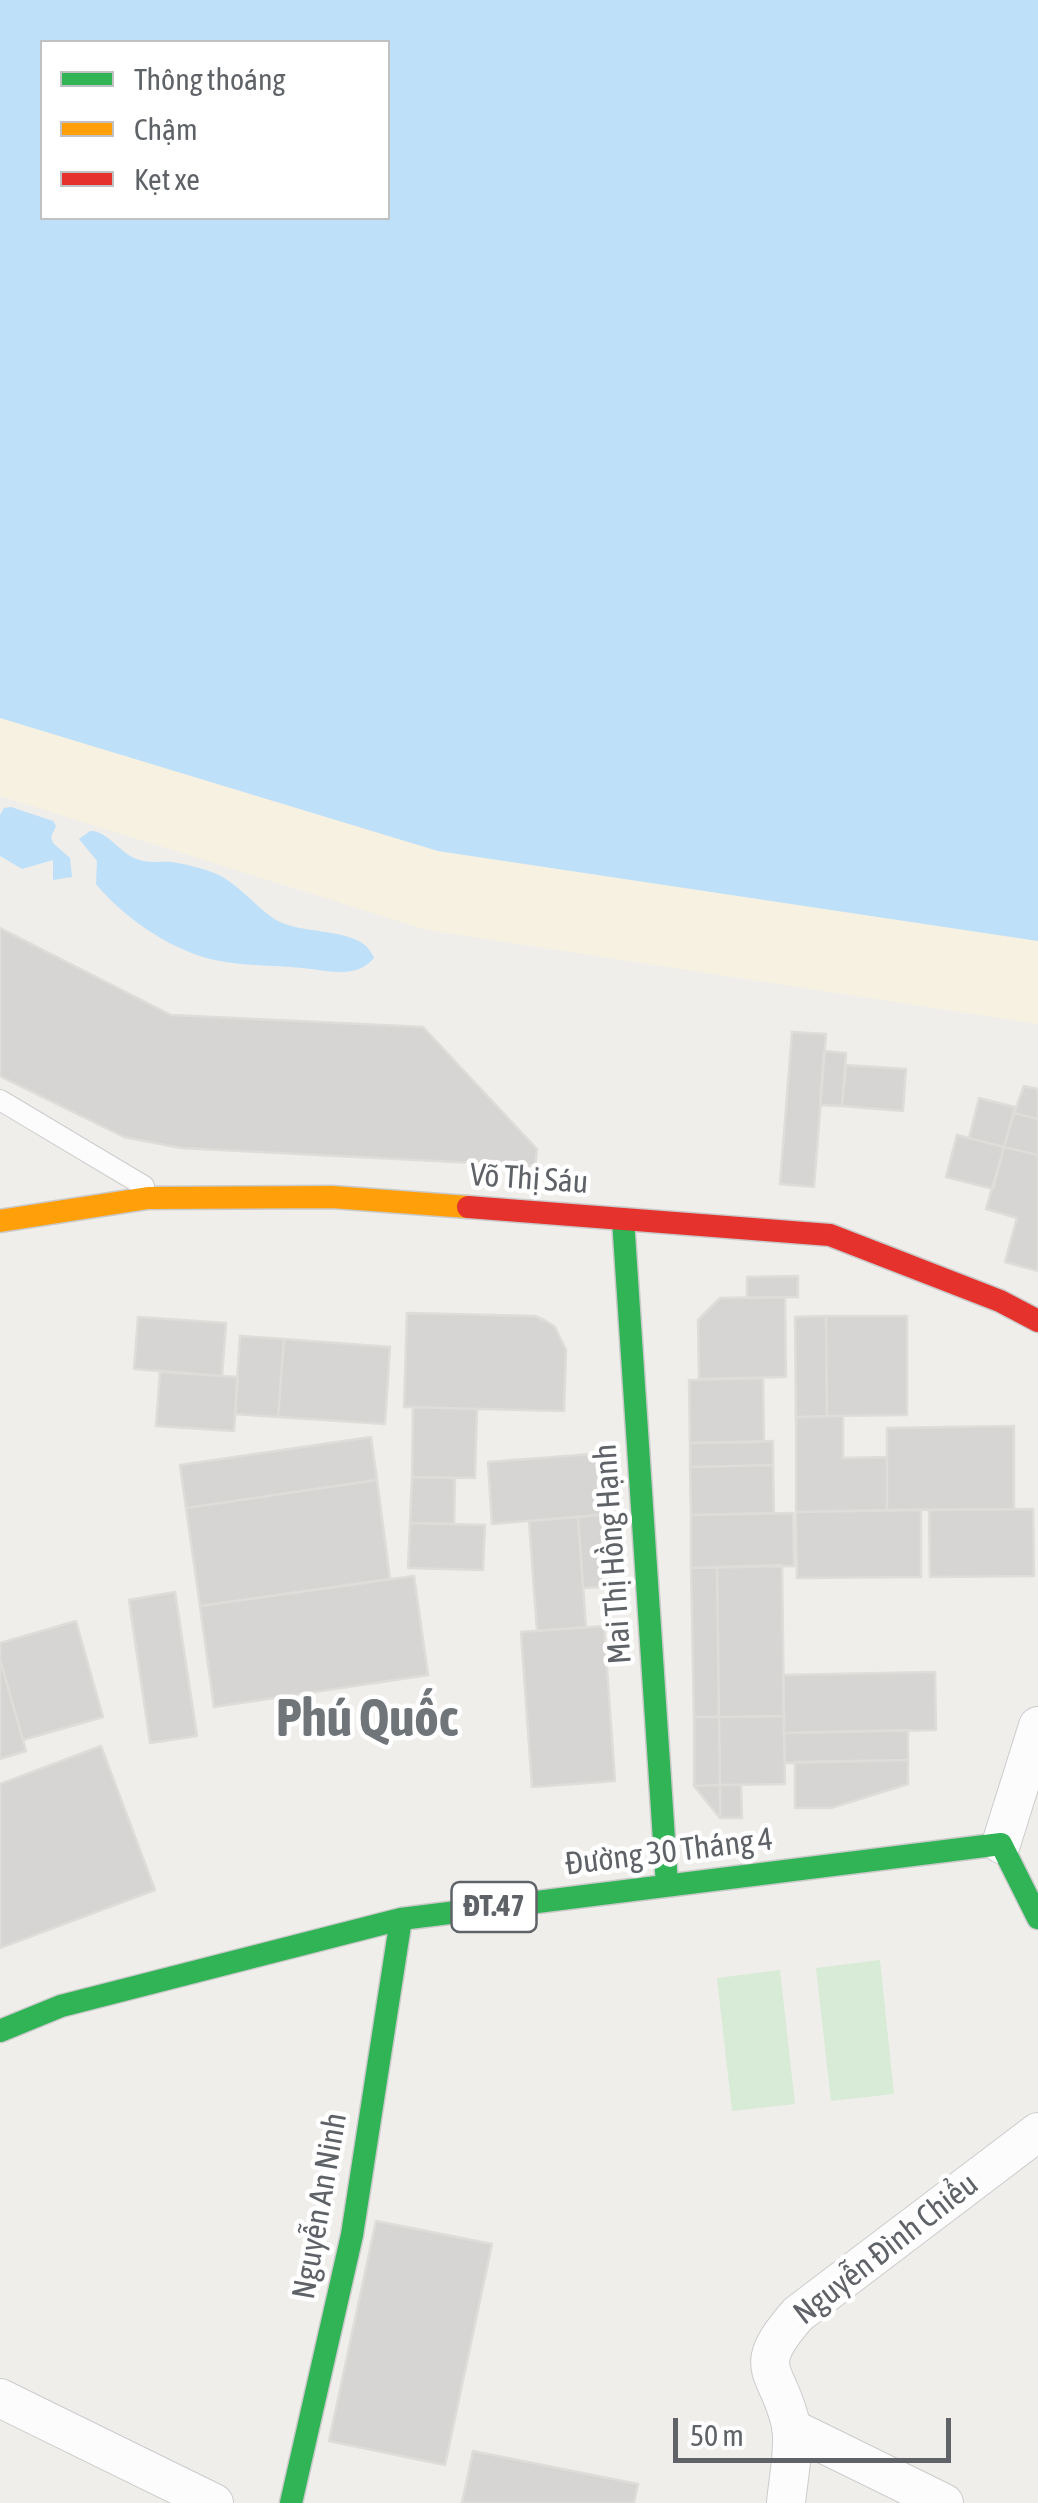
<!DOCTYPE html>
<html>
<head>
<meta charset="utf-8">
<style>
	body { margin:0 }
	#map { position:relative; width:1038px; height:2503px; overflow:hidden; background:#efeeea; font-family:"Asap Condensed",sans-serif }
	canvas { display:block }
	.legend { position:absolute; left:40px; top:40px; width:350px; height:180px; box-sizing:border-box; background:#fff; border:2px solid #bfc1c3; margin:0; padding:12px 18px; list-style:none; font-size:30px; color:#5f6368 }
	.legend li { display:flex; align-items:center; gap:20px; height:50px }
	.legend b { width:50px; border:2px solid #bfc1c3 }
	.scale { position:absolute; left:673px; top:2418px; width:278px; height:45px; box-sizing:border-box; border:5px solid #5f6368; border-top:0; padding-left:12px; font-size:30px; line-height:35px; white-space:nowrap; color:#5f6368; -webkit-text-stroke:8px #fff; paint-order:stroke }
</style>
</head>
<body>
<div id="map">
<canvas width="1038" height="2503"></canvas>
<ul class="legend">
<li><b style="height:12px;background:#30b455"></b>Thông thoáng</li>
<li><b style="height:12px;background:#ff9f0a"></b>Chậm</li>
<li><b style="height:12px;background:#e5322d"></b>Kẹt xe</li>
</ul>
<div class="scale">50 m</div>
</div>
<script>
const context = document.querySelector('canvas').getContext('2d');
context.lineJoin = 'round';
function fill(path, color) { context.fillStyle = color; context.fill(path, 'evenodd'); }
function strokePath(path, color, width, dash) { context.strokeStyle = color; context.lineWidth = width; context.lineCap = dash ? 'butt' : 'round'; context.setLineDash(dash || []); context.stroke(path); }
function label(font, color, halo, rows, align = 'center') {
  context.font = font + ' "Asap Condensed",sans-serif'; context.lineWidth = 9; context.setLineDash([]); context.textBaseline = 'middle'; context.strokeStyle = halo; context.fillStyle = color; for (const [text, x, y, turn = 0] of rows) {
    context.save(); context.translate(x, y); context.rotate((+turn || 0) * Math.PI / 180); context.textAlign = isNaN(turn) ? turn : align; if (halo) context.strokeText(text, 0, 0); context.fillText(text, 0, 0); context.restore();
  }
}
fill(new Path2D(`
	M 880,1960 L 894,2094 L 831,2101 L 816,1968 Z
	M 780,1970 L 795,2104 L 732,2111 L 717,1978 Z`), '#d8ebd6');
fill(new Path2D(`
	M 0,718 L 438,851 L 1038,941 L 1038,1024 L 427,930 L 0,796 Z`), '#f6f1e1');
fill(new Path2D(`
	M 0,0 L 1038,0 L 1038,941 L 438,851 L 0,718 ZM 388,42 L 388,218 L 42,218 L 42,42 Z
	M 11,807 L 53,821 L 56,826 L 51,837 L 53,843 L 70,858 L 72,877 L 53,880 L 53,860 L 22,869 L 0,856 L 0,815 L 4,808 Z
	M 90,831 C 106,830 119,851 134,858 C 147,864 159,861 172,862 C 185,864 205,869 217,874 C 240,885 256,908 278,921 C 306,936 363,926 374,958 C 356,980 327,970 302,968 C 272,965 239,966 210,959 C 168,948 123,917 96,884 L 97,861 L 79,839 Z`), '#bfe0f9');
const building = new Path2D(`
	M 0,928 L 171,1015 L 423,1027 L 537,1149 L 535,1166 L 181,1148 L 124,1137 L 0,1076 Z
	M 792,1032 L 826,1034 L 814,1187 L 780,1184 Z
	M 824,1051 L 846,1053 L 842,1106 L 820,1105 Z
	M 846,1065 L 906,1069 L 903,1111 L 842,1106 Z
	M 1024,1086 L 1038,1089 L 1038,1119 L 1014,1113 Z
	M 979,1098 L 1015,1107 L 1004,1147 L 969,1138 Z
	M 1014,1113 L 1038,1119 L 1038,1155 L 1004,1147 Z
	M 957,1135 L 1004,1147 L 993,1189 L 946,1177 Z
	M 1004,1147 L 1038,1155 L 1038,1271 L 1005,1262 L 1017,1218 L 986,1209 Z
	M 798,1276 L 798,1297 L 747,1298 L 747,1277 Z
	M 785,1297 L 786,1377 L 699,1379 L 698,1320 L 720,1298 Z
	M 407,1313 L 535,1316 L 546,1321 L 555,1327 L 566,1350 L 564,1411 L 404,1407 Z
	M 826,1316 L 907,1316 L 907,1415 L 827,1416 Z
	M 826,1316 L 827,1416 L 796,1417 L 795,1317 Z
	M 138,1317 L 226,1323 L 222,1376 L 134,1369 Z
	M 240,1336 L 284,1339 L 278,1417 L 235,1414 Z
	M 284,1339 L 390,1347 L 385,1424 L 278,1417 Z
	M 160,1372 L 238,1377 L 234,1431 L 156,1426 Z
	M 763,1378 L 764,1442 L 690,1443 L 689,1380 Z
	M 413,1407 L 477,1409 L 475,1478 L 412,1477 Z
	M 843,1416 L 843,1458 L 887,1457 L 887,1510 L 796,1512 L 796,1417 Z
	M 1014,1426 L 1014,1509 L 887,1510 L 887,1428 Z
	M 371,1437 L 377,1480 L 186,1508 L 180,1465 Z
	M 773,1441 L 773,1465 L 690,1467 L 690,1443 Z
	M 606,1453 L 610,1514 L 492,1524 L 488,1462 Z
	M 773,1465 L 774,1513 L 691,1515 L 690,1467 Z
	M 412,1477 L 455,1478 L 454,1524 L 410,1523 Z
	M 377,1480 L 390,1579 L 200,1606 L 186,1508 Z
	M 1033,1509 L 1034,1576 L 930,1577 L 929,1510 Z
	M 921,1510 L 921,1577 L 797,1578 L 796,1512 Z
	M 793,1513 L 794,1566 L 691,1568 L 691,1515 Z
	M 610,1514 L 615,1586 L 583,1588 L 578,1517 Z
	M 578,1517 L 586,1627 L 537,1631 L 529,1521 Z
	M 410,1523 L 485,1525 L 483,1570 L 408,1568 Z
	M 782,1565 L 784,1716 L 719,1717 L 717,1567 Z
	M 717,1567 L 719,1717 L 694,1717 L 691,1568 Z
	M 414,1576 L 428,1675 L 214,1707 L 200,1606 Z
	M 175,1592 L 197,1736 L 150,1743 L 129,1600 Z
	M 76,1621 L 103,1717 L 23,1740 L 0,1659 L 0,1643 Z
	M 604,1626 L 615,1781 L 532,1787 L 521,1632 Z
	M 0,1659 L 26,1751 L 0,1759 Z
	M 935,1672 L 936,1730 L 784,1733 L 783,1675 Z
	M 784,1716 L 785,1784 L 720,1785 L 719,1717 Z
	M 694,1717 L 719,1717 L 720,1785 L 694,1786 Z
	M 908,1730 L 908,1760 L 785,1763 L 784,1733 Z
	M 101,1746 L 155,1890 L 0,1948 L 0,1784 Z
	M 908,1760 L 908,1784 L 831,1808 L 795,1808 L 795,1762 Z
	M 720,1785 L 720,1818 L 694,1786 Z
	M 720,1785 L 741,1785 L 742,1818 L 720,1818 Z
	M 376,2221 L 492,2244 L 445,2465 L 329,2441 Z
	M 473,2451 L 638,2484 L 634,2503 L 462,2503 Z`);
fill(building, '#d6d5d3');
strokePath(building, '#deddd9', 2.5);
const lane = new Path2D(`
	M 0,1100 L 144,1186`);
const street = new Path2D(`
	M 1001,1844 L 1038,1726
	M 0,2398 L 214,2503
	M 791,2428 L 944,2503
	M 786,2503 C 788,2480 795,2448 791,2425 C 778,2367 748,2371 798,2314 L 1038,2132`);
const fast = new Path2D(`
	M 623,1219 L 667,1885
	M 1001,1844 L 1038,1918
	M 0,2031 L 61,2006 L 401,1919 L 1001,1844
	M 291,2503 L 352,2235 L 401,1919`);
const slow = new Path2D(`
	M 0,1221 L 148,1198 L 332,1197 L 468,1207`);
const jam = new Path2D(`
	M 468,1207 L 830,1235 L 1000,1301 L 1038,1321`);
strokePath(lane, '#cbcccc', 22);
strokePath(street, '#cbcccc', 40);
strokePath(fast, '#cacacb', 25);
strokePath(slow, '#cacacb', 25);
strokePath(jam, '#cacacb', 25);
strokePath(lane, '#fdfcfc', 20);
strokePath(street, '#fdfcfc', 38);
strokePath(fast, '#30b455', 22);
strokePath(slow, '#ff9f0a', 22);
strokePath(jam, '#e5322d', 22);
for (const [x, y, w] of [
	[494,1907,85]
]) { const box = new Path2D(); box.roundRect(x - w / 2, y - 25, w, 50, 8); context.fillStyle = '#fff'; context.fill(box); strokePath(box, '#5f6368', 2.5); }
label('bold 30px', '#5f6368', null, [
	["ĐT.47",494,1907]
]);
label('32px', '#5f6368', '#fff', [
	["Võ Thị Sáu",529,1179,4],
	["Mai Thị Hồng Hạnh",613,1554,-94],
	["Đường 30 Tháng 4",669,1852,-7],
	["Nguyễn An Ninh",320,2206,-80],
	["Nguyễn Đình Chiểu",886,2249,-38]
]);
label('bold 52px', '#70757a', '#fff', [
	["Phú Quốc",367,1720]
]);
</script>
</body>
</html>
